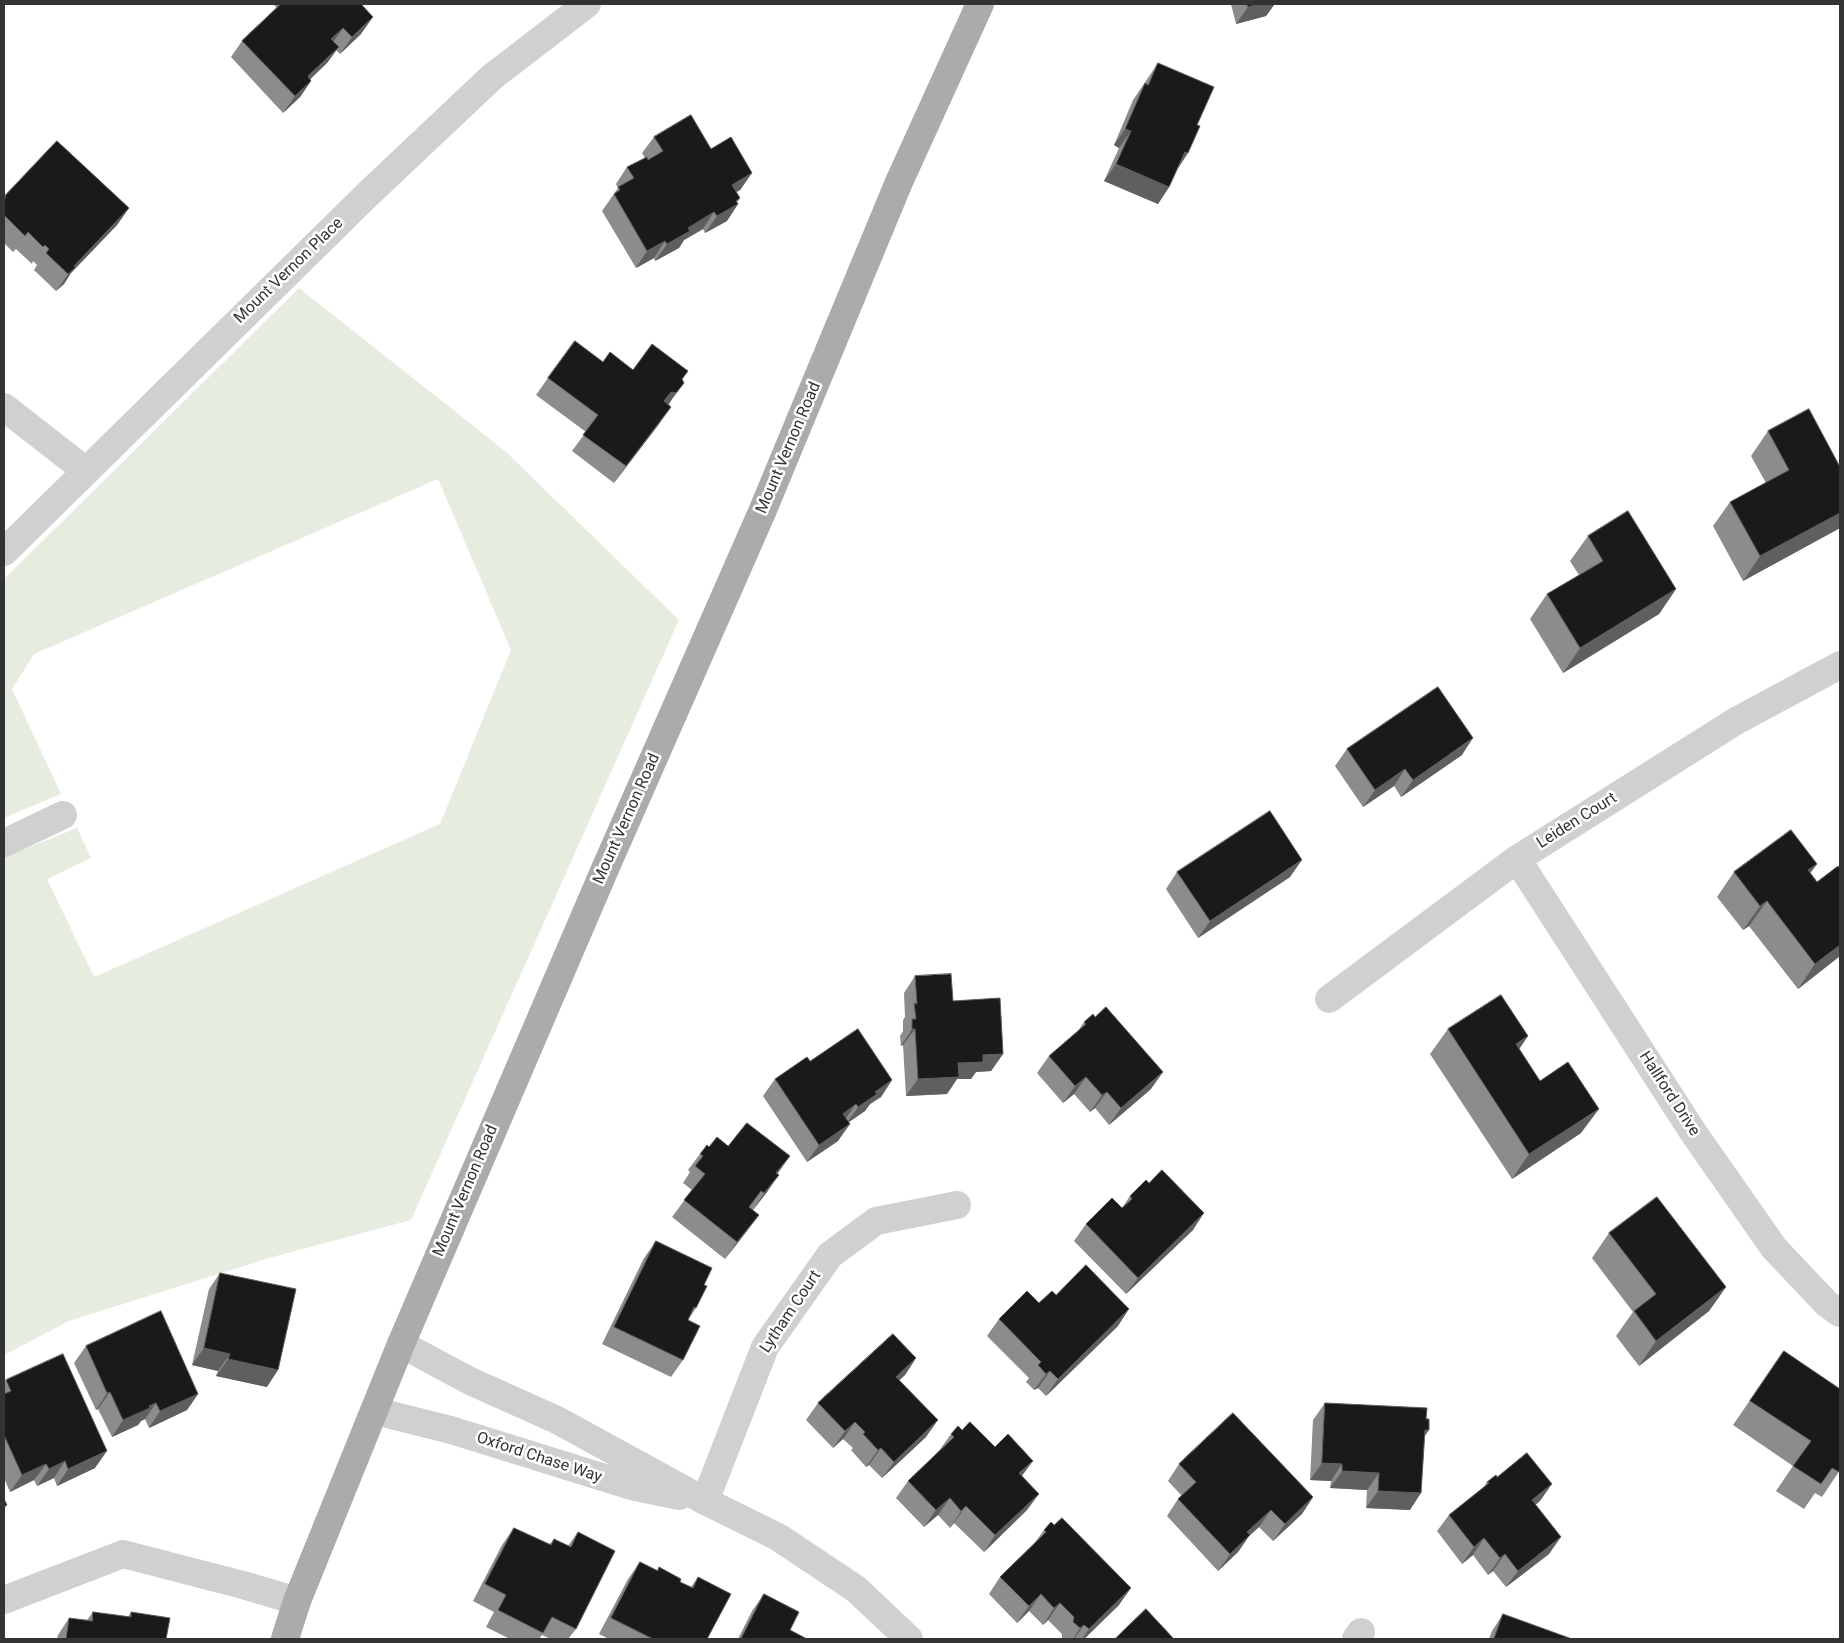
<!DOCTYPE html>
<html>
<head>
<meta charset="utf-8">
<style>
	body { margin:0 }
	#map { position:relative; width:1844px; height:1643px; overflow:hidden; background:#fff; font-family:Roboto,sans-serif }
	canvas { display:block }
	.frame { position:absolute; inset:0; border:5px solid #333; pointer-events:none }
</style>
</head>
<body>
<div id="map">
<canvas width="1844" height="1643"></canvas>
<div class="frame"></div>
</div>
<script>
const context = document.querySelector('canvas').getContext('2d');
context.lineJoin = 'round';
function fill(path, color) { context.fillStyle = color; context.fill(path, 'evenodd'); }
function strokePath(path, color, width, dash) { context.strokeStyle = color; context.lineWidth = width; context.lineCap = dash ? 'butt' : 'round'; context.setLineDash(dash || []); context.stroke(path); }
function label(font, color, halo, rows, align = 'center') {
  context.font = font + ' Roboto,sans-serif'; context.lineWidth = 5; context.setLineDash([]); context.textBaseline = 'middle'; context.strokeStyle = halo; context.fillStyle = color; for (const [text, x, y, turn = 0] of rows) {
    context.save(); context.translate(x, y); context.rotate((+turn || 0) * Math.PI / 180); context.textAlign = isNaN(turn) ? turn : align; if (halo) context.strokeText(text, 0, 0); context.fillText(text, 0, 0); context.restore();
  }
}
fill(new Path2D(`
	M 299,288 L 505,451 L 679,620 L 411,1220 L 269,1258 L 69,1321 L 4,1355 L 4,857 L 77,828 L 91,858 L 47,879 L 94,977 L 440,824 L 511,650 L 438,479 L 34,654 L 12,689 L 61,794 L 4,818 L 4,579 Z`), '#e6ecdf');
strokePath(new Path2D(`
	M 4,407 L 86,471
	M 4,552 L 368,194 L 492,77 L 587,4
	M 4,843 L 63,815
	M 1517,859 L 1693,1132 L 1774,1248 L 1827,1304 L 1840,1313
	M 1329,999 L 1517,859 L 1736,721 L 1840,665
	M 401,1344 L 470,1381 L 557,1420 L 705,1501 L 778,1537 L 856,1589 L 909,1639
	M 375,1411 L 451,1430 L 631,1486 L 679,1496
	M 705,1501 L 765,1347 L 830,1255 L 876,1221 L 957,1205
	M 4,1600 L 123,1554 L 243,1585 L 297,1601
	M 1356,1639 L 1361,1632`), '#d0d0d0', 28);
strokePath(new Path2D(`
	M 285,1639 L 297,1601 L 401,1344 L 605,869 L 762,512 L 899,182 L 980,4`), '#ababab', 28);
fill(new Path2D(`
	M 273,4 L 363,4 L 362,5 L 361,34 L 340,54 L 336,50 L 327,63 L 310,79 L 311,81 L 300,97 L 283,113 L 231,57 L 242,41 L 277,8 Z
	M 1231,4 L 1277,4 L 1274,5 L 1266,16 L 1236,24 Z
	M 1158,63 L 1177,169 L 1169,187 L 1158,204 L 1104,181 L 1119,148 L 1114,145 L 1133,100 Z
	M 654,137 L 711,149 L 752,173 L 740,190 L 736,192 L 737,202 L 738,204 L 727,221 L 705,233 L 703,229 L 684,240 L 679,248 L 655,261 L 654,258 L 636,268 L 602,211 L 618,188 L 616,184 L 627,167 L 645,158 L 642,153 Z
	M 57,141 L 129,208 L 117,225 L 71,273 L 64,284 L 56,291 L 34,270 L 37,265 L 33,261 L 32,264 L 16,249 L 13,252 L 4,243 L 4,197 Z
	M 603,362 L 633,370 L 688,371 L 682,379 L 659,424 L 614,483 L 572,451 L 586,432 L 536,395 L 548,378 Z
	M 1768,431 L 1840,467 L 1840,528 L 1743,581 L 1713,526 L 1730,502 L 1766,483 L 1751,456 Z
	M 1588,536 L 1676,589 L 1659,614 L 1563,673 L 1530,619 L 1547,594 L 1579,575 L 1570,561 Z
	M 1347,749 L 1462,755 L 1401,797 L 1394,786 L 1363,807 L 1335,766 Z
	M 1817,864 L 1810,873 L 1817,882 L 1840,869 L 1840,956 L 1798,989 L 1749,926 L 1743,930 L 1717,897 L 1734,872 Z
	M 1177,872 L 1290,877 L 1198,938 L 1166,889 Z
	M 915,976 L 953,1001 L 1003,1054 L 991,1071 L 976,1072 L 971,1079 L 957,1079 L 947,1094 L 906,1096 L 903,1045 L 901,1046 L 900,1036 L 903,1031 L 903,1020 L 905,1017 L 904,993 Z
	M 1084,1022 L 1151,1089 L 1109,1125 L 1095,1108 L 1090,1112 L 1074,1094 L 1063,1103 L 1037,1073 L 1049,1056 L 1078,1031 Z
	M 1448,1029 L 1528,1036 L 1519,1049 L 1540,1081 L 1581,1133 L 1512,1179 L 1430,1054 Z
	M 810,1061 L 892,1080 L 881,1097 L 870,1104 L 865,1111 L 849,1122 L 838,1141 L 807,1162 L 763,1096 L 775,1079 Z
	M 728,1146 L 777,1174 L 767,1192 L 753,1210 L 747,1231 L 725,1259 L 672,1217 L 692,1190 L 683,1183 L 690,1172 L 688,1170 L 700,1154 L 709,1147 Z
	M 1130,1196 L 1193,1230 L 1126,1294 L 1074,1241 L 1086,1224 L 1122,1208 Z
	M 1609,1233 L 1726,1287 L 1709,1311 L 1639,1366 L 1616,1336 L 1633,1312 L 1592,1258 Z
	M 656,1241 L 704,1285 L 696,1308 L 688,1320 L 683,1360 L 671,1377 L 602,1344 L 644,1258 Z
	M 220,1273 L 267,1387 L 216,1376 L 218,1371 L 192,1365 L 209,1289 Z
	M 1056,1295 L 1118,1326 L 1046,1396 L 1038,1388 L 1034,1390 L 1026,1382 L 1029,1378 L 987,1336 L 999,1319 Z
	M 86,1346 L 198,1394 L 187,1410 L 149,1428 L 145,1419 L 141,1421 L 138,1425 L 112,1437 L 98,1409 L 96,1410 L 74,1363 Z
	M 1784,1351 L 1840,1470 L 1822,1497 L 1815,1493 L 1804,1509 L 1776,1491 L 1793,1466 L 1733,1425 Z
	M 916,1358 L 905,1375 L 899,1380 L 926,1437 L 882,1478 L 869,1465 L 866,1467 L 851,1450 L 853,1448 L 843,1439 L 833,1448 L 806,1420 L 818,1403 Z
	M 6,1380 L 95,1468 L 57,1486 L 54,1478 L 37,1486 L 34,1480 L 10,1492 L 4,1478 L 4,1383 Z
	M 1325,1403 L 1424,1438 L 1410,1510 L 1366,1508 L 1367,1490 L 1330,1488 L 1331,1481 L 1310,1480 L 1313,1420 Z
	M 962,1430 L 1022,1476 L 1027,1510 L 984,1552 L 954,1523 L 950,1528 L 938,1515 L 924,1527 L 896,1498 L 908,1481 L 939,1451 L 951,1434 Z
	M 1179,1464 L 1313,1497 L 1302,1514 L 1273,1541 L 1259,1527 L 1249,1536 L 1238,1552 L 1218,1571 L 1167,1516 L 1178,1499 L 1182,1496 L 1168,1481 Z
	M 1497,1477 L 1540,1501 L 1535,1505 L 1549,1554 L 1506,1587 L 1493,1571 L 1488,1575 L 1473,1555 L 1462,1564 L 1437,1531 L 1449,1515 L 1484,1487 L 1487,1482 Z
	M 514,1528 L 550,1544 L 554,1539 L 568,1546 L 578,1532 L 576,1629 L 568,1639 L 551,1639 L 542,1635 L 539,1639 L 510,1639 L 486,1627 L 494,1612 L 473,1601 L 502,1545 Z
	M 1044,1530 L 1119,1605 L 1084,1639 L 1062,1639 L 1062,1634 L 1048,1620 L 1043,1625 L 1029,1611 L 1017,1623 L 989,1594 L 1000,1577 L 1034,1544 Z
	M 640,1562 L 657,1570 L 659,1567 L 680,1582 L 691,1587 L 698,1577 L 707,1639 L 609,1639 L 599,1634 L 628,1579 Z
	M 764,1594 L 790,1630 L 807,1639 L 738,1639 L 752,1611 Z
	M 93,1612 L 128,1617 L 131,1612 L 166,1639 L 57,1639 L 58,1635 L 69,1618 L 87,1620 Z
	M 1503,1614 L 1572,1639 L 1489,1639 L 1492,1631 Z`), '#8c8c8c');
fill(new Path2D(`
	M 1259,4 L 1277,4 L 1274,5 L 1266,16 L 1236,24 L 1248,7 Z
	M 373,17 L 361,34 L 340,54 L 352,37 Z
	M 343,28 L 331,45 L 331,39 Z
	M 339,47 L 327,63 L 296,93 L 308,76 Z
	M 311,81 L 300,97 L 283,113 L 295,96 Z
	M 1125,129 L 1131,131 L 1119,148 L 1114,145 Z
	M 1185,152 L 1188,153 L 1177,170 Z
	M 1116,164 L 1169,187 L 1158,204 L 1104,181 Z
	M 752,173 L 740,190 L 720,202 L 732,185 Z
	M 740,198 L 734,206 L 738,204 L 727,221 L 705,233 L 717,216 Z
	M 129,208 L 117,225 L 71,273 L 64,284 L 56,291 L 74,266 Z
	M 714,212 L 703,229 L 684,240 L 679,248 L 655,261 L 667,244 L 688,228 Z
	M 665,241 L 654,258 L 636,268 L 647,251 Z
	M 684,383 L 664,410 L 659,409 L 671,392 L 673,392 Z
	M 671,407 L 659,424 L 614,483 L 626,466 Z
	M 1840,513 L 1840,528 L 1743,581 L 1760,556 Z
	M 1676,589 L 1659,614 L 1563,673 L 1580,648 Z
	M 1473,738 L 1462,755 L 1401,797 L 1413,780 Z
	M 1405,769 L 1394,786 L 1363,807 L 1375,790 Z
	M 1302,860 L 1290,877 L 1198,938 L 1210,921 Z
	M 1817,864 L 1799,888 L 1808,870 Z
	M 1767,901 L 1749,926 L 1743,930 L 1760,906 Z
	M 1840,945 L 1840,956 L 1798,989 L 1815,964 Z
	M 912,1029 L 915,1029 L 903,1045 L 901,1046 Z
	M 1528,1036 L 1511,1061 L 1516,1044 Z
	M 1003,1054 L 991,1071 L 976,1072 L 971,1079 L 957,1079 L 947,1094 L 906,1096 L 918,1079 L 958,1063 L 983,1055 Z
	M 1163,1072 L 1151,1089 L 1109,1125 L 1121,1108 Z
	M 1086,1077 L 1074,1094 L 1063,1103 L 1075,1086 Z
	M 892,1080 L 881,1097 L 870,1104 L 865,1111 L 846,1124 L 858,1107 L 875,1092 Z
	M 1107,1092 L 1095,1108 L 1090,1112 L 1102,1095 Z
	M 856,1104 L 844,1121 L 843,1114 Z
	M 1599,1109 L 1581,1133 L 1512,1179 L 1529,1154 Z
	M 850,1124 L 838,1141 L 807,1162 L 819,1145 Z
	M 790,1156 L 778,1173 L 764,1190 L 776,1173 Z
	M 779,1175 L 767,1192 L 753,1210 L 764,1193 Z
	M 1204,1213 L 1193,1230 L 1126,1294 L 1138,1278 Z
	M 759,1215 L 747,1231 L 725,1259 L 737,1242 Z
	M 1726,1287 L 1709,1311 L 1639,1366 L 1656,1341 Z
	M 1129,1309 L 1118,1326 L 1046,1396 L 1058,1379 Z
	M 204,1348 L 230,1354 L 218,1371 L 192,1365 Z
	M 916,1358 L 905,1375 L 885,1394 L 896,1377 Z
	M 228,1359 L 278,1370 L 267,1387 L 216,1376 Z
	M 1050,1371 L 1038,1388 L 1034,1390 L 1046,1374 Z
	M 110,1392 L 98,1409 L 96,1410 L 107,1393 Z
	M 198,1394 L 187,1410 L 149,1428 L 160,1411 Z
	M 156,1403 L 145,1419 L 141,1421 L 138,1425 L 112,1437 L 123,1420 L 149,1406 Z
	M 938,1420 L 926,1437 L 882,1478 L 894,1462 Z
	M 855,1422 L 843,1439 L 833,1448 L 845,1431 Z
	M 1425,1430 L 1429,1430 L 1417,1447 Z
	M 881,1448 L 869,1465 L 866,1467 L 878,1450 Z
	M 107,1451 L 95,1468 L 57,1486 L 68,1469 Z
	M 65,1461 L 54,1478 L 37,1486 L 49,1469 Z
	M 1033,1461 L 1021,1477 L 1019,1473 Z
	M 1322,1463 L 1342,1464 L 1331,1481 L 1310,1480 Z
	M 46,1464 L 34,1480 L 10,1492 L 22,1475 Z
	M 1342,1471 L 1379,1473 L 1367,1490 L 1330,1488 Z
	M 1552,1484 L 1540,1501 L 1520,1517 L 1532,1500 Z
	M 1378,1491 L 1421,1493 L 1410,1510 L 1366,1508 Z
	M 1039,1494 L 1027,1510 L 984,1552 L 995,1535 Z
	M 1313,1497 L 1302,1514 L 1273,1541 L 1285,1524 Z
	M 950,1498 L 938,1515 L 924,1527 L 936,1510 Z
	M 966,1506 L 954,1523 L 950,1528 L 961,1511 Z
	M 1271,1510 L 1259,1527 L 1249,1536 L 1238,1552 L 1218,1571 L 1230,1554 L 1247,1532 Z
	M 1561,1537 L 1549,1554 L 1506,1587 L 1518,1571 Z
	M 1484,1538 L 1473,1555 L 1462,1564 L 1474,1547 Z
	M 1505,1554 L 1493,1571 L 1488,1575 L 1500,1558 Z
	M 1131,1588 L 1119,1605 L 1084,1639 L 1082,1639 L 1089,1629 Z
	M 1041,1594 L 1029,1611 L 1017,1623 L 1029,1606 Z
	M 1060,1603 L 1048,1620 L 1043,1625 L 1054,1608 Z
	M 1084,1625 L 1074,1639 L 1073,1639 L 1080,1628 Z`), '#5f5f5f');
const building = new Path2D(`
	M 281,4 L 361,4 L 373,17 L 352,37 L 343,28 L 331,39 L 339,47 L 308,76 L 311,81 L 295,96 L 242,41 Z
	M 1247,4 L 1259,4 L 1248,7 Z
	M 1158,63 L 1214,87 L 1197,125 L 1200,126 L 1188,153 L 1185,152 L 1169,187 L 1116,164 L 1131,131 L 1125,129 L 1145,83 L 1148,85 Z
	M 691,115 L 711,149 L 731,137 L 752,173 L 732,185 L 740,198 L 736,201 L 738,204 L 717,216 L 714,212 L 688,228 L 690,231 L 667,244 L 665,241 L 647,251 L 614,194 L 620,190 L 618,187 L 634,178 L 627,167 L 647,157 L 648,160 L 663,151 L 654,137 Z
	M 57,141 L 129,208 L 74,266 L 76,267 L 68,274 L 46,253 L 49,249 L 45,245 L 43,247 L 28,232 L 25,236 L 4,215 L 4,200 L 6,197 L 5,196 Z
	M 575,341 L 603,362 L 610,352 L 633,370 L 652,344 L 688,371 L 682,379 L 684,383 L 676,393 L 671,392 L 664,401 L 671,407 L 626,466 L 583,435 L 598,415 L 548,378 Z
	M 1809,409 L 1840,467 L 1840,513 L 1760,556 L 1730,502 L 1789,470 L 1768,431 Z
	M 1628,511 L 1676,589 L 1580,648 L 1547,594 L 1603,561 L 1588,536 Z
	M 1438,687 L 1473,738 L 1413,780 L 1405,769 L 1375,790 L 1347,749 Z
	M 1270,811 L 1302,860 L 1210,921 L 1177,872 Z
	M 1791,830 L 1817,864 L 1808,870 L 1817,882 L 1838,866 L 1840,869 L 1840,945 L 1815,964 L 1767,901 L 1760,906 L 1734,872 Z
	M 951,974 L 953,1001 L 1000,998 L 1003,1054 L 983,1055 L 983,1062 L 958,1063 L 959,1077 L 918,1079 L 915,1029 L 912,1029 L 912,1019 L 916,1019 L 914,1003 L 917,1004 L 915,976 Z
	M 1501,995 L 1528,1036 L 1516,1044 L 1540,1081 L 1568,1062 L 1599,1109 L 1529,1154 L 1448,1029 Z
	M 1106,1007 L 1163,1072 L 1121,1108 L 1107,1092 L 1102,1095 L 1086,1077 L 1075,1086 L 1049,1056 L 1086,1024 L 1084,1022 L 1093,1014 L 1095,1017 Z
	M 858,1029 L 892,1080 L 875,1092 L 877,1094 L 858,1107 L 856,1104 L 843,1114 L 850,1124 L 819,1145 L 775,1079 L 807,1057 L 810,1061 Z
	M 747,1123 L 790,1156 L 776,1173 L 779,1175 L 764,1193 L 761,1191 L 749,1207 L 759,1215 L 737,1242 L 684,1200 L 705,1174 L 695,1166 L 703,1156 L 700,1154 L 707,1145 L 709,1147 L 717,1137 L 728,1146 Z
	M 1162,1170 L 1204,1213 L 1138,1278 L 1086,1224 L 1112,1198 L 1122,1208 L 1132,1199 L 1130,1196 L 1146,1180 L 1149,1183 Z
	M 1657,1197 L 1726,1287 L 1656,1341 L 1634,1311 L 1656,1294 L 1609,1233 Z
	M 656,1241 L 712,1268 L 704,1285 L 707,1286 L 696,1308 L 694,1307 L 688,1320 L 700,1326 L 683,1360 L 614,1327 Z
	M 1086,1265 L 1129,1309 L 1058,1379 L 1050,1371 L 1046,1374 L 1038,1365 L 1041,1362 L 999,1319 L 1027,1291 L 1039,1303 L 1052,1291 L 1056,1295 Z
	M 220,1273 L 296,1289 L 278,1370 L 228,1359 L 230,1354 L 204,1348 Z
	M 161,1311 L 198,1394 L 160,1411 L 156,1403 L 149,1406 L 150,1408 L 123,1420 L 110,1392 L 107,1393 L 86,1346 Z
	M 893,1334 L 916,1358 L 896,1377 L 938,1420 L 894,1462 L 881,1448 L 878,1450 L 863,1434 L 865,1432 L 855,1422 L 845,1431 L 818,1403 Z
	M 1784,1351 L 1840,1389 L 1840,1470 L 1839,1472 L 1832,1468 L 1821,1484 L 1793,1466 L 1811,1441 L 1750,1401 Z
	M 63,1354 L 107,1451 L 68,1469 L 65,1461 L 49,1469 L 46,1464 L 22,1475 L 4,1435 L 4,1394 L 11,1391 L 6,1380 Z
	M 1325,1403 L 1427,1408 L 1426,1419 L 1429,1419 L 1429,1430 L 1425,1430 L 1421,1493 L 1378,1491 L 1379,1473 L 1342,1471 L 1342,1464 L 1322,1463 Z
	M 1233,1413 L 1313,1497 L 1285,1524 L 1271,1510 L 1247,1532 L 1250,1535 L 1230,1554 L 1178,1499 L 1196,1482 L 1179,1464 Z
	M 970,1422 L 995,1447 L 1008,1434 L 1033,1461 L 1019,1473 L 1039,1494 L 995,1535 L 966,1506 L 961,1511 L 950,1498 L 936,1510 L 908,1481 L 954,1437 L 951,1434 L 958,1426 L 962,1430 Z
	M 1527,1453 L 1552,1484 L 1532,1500 L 1561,1537 L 1518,1571 L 1505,1554 L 1500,1558 L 1484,1538 L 1474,1547 L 1449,1515 L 1489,1483 L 1487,1482 L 1496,1475 L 1497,1477 Z
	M 4,1499 L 7,1505 L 4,1507 Z
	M 1062,1518 L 1131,1588 L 1089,1629 L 1084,1625 L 1080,1628 L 1073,1622 L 1074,1617 L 1060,1603 L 1054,1608 L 1041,1594 L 1029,1606 L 1000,1577 L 1046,1532 L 1044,1530 L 1051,1522 L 1054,1525 Z
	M 514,1528 L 551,1545 L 554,1539 L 571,1547 L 578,1532 L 615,1551 L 576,1629 L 552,1617 L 543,1633 L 498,1610 L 506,1595 L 485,1584 Z
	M 640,1562 L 658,1571 L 659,1567 L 681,1579 L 680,1582 L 693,1588 L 698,1577 L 731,1594 L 707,1639 L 653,1639 L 611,1618 Z
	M 764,1594 L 799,1612 L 790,1630 L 807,1639 L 741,1639 Z
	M 1146,1609 L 1174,1639 L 1115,1639 Z
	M 93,1612 L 131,1617 L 131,1612 L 170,1618 L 166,1639 L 66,1639 L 69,1618 L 92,1621 Z
	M 1503,1614 L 1572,1639 L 1494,1639 Z`);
fill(building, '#1a1a1a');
strokePath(building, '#5f5f5f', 1);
label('16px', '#333', '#fff', [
	["Mount Vernon Place",289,271,-44],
	["Mount Vernon Road",789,448,-67],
	["Mount Vernon Road",627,819,-66],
	["Leiden Court",1577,821,-32],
	["Hallford Drive",1669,1094,57],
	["Mount Vernon Road",466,1191,-67],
	["Lytham Court",791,1312,-56],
	["Oxford Chase Way",539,1458,18]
]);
</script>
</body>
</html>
